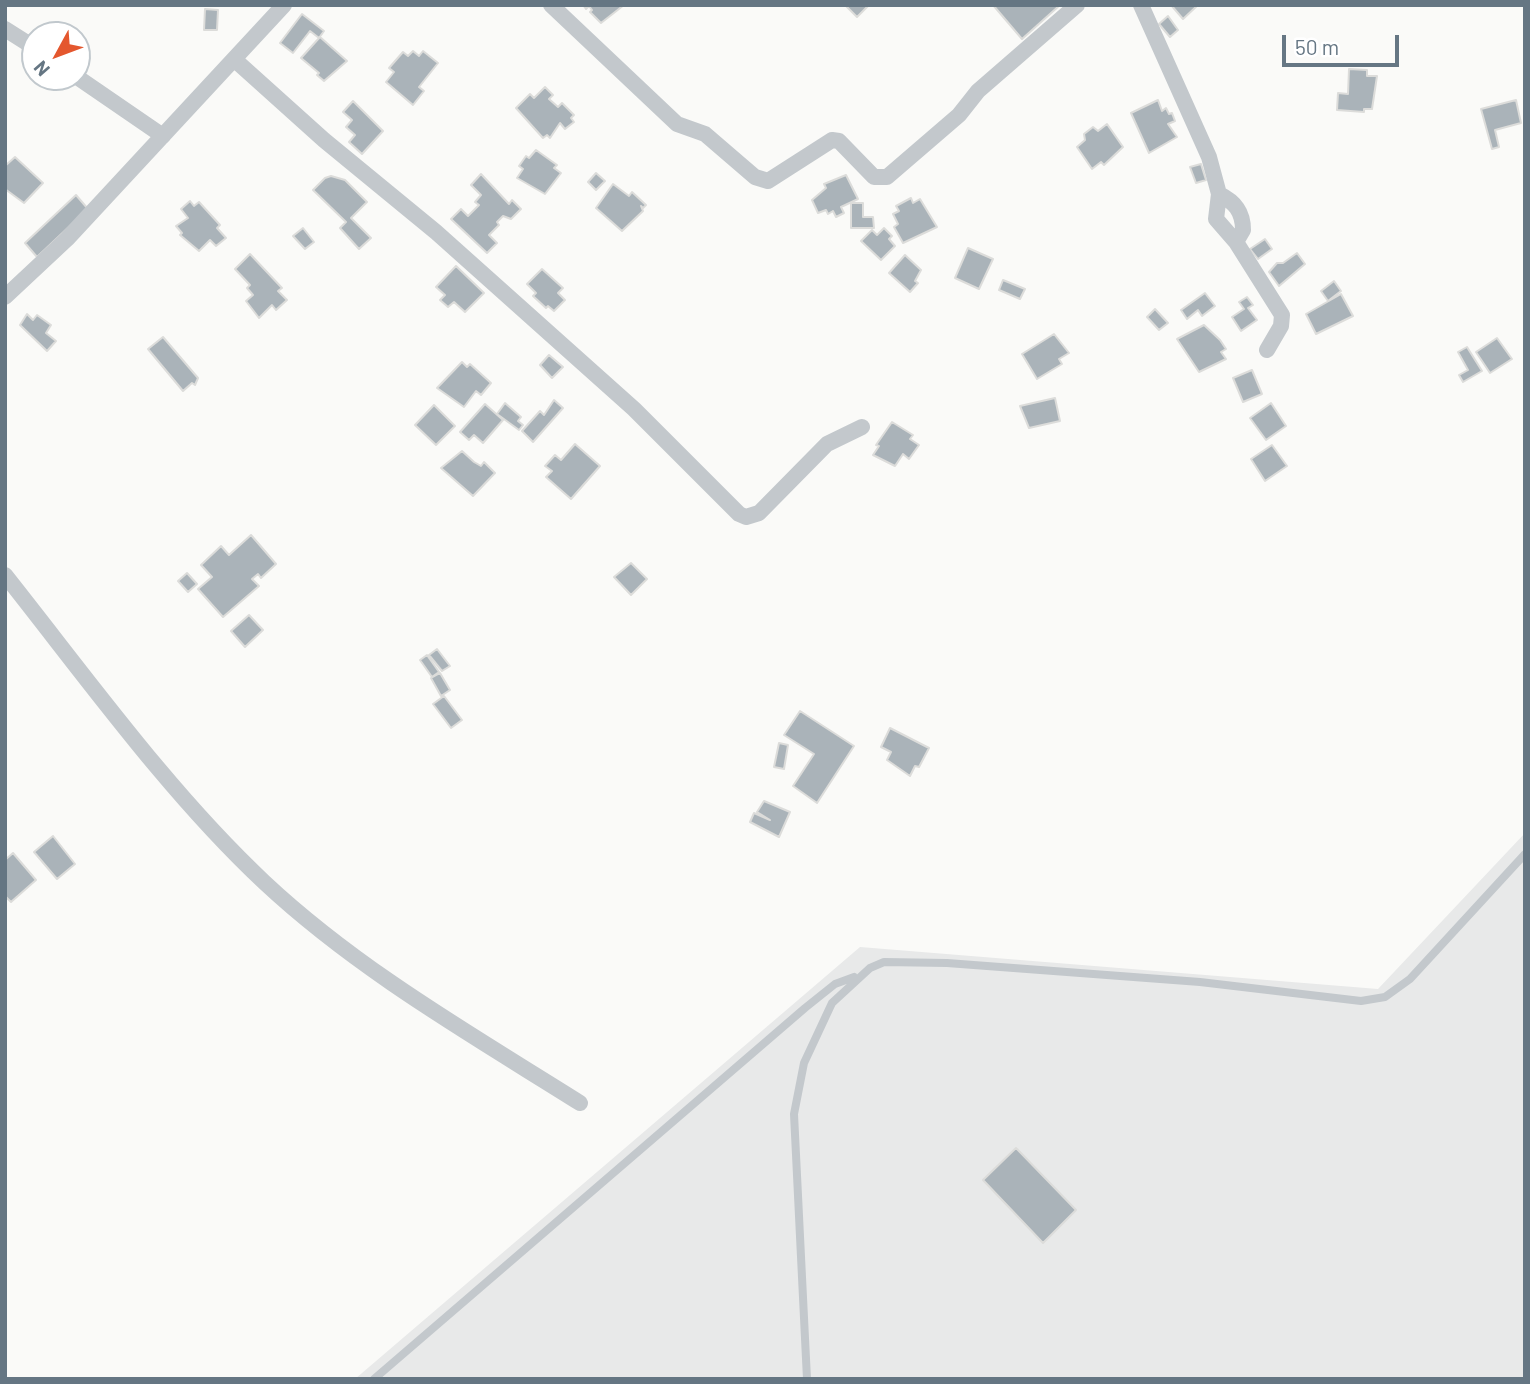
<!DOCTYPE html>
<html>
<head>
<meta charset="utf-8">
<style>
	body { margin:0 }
	#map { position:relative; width:1530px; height:1384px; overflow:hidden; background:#fafaf8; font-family:Barlow,sans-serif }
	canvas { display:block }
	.frame { position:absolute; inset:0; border:7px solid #657683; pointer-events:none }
	.north { position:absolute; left:21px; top:21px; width:70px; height:70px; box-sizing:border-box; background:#fff; border:2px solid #c1c8cd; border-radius:50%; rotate:229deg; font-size:19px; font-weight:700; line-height:28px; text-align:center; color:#657683 }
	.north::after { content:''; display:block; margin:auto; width:24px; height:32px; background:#e4572e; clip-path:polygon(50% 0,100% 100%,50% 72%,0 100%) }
	.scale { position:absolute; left:1282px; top:35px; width:117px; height:32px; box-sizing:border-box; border:4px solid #657683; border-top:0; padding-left:9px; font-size:21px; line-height:24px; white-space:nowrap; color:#657683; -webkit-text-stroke:5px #fff; paint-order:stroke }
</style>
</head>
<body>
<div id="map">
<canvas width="1530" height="1384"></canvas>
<div class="frame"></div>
<div class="north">N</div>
<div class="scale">50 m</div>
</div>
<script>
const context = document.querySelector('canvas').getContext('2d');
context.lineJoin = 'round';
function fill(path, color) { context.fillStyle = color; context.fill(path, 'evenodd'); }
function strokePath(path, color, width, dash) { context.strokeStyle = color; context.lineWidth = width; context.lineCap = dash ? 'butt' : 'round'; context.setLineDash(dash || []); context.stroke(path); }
fill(new Path2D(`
	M 1525,833 L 1525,1379 L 355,1379 L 860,947 L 1378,989 Z`), '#e8e9e9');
const building = new Path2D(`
	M 583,5 L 624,5 L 601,23 L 590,12 L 592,10 L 589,6 L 586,9 Z
	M 845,5 L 869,5 L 857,17 Z
	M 993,5 L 1060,5 L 1022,39 Z
	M 1171,5 L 1198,5 L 1183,19 Z
	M 205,9 L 218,10 L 217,30 L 204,30 Z
	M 302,14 L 324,31 L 319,38 L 310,31 L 293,53 L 280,43 Z
	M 1168,16 L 1178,30 L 1170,37 L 1159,24 Z
	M 320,37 L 347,61 L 324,81 L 317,75 L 319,73 L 301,58 Z
	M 413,51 L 419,56 L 423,51 L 438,63 L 419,87 L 424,91 L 413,105 L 386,82 L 394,72 L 389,68 L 403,52 L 408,56 Z
	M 1349,69 L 1367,70 L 1367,76 L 1377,76 L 1372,109 L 1364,109 L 1364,112 L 1337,110 L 1338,93 L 1348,94 Z
	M 545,87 L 553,95 L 549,99 L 558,107 L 562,103 L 574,115 L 571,118 L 574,122 L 565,129 L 560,123 L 550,138 L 547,135 L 543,138 L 516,108 L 530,94 L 534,98 Z
	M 1158,100 L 1162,111 L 1166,108 L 1169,114 L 1172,113 L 1175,121 L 1168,124 L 1177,137 L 1149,153 L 1131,113 Z
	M 1516,100 L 1521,123 L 1495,130 L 1499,147 L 1492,149 L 1481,109 Z
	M 353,101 L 383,131 L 362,154 L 349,142 L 355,135 L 346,127 L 352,120 L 343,112 Z
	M 1107,124 L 1123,147 L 1104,165 L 1101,162 L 1092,169 L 1077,147 L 1085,140 L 1084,134 L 1093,127 L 1098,131 Z
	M 536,150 L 557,165 L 554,168 L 561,173 L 545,194 L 517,178 L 523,169 L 519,166 L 526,156 L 529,158 Z
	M 15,157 L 43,183 L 24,203 L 5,189 L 5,166 Z
	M 1201,164 L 1206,180 L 1196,183 L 1190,167 Z
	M 596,173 L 605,181 L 596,190 L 588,182 Z
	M 481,174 L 509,204 L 512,200 L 521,209 L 511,219 L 503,216 L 497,222 L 499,225 L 489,235 L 497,243 L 487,253 L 451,219 L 461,209 L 468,216 L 479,205 L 475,202 L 481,195 L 471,185 Z
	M 846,175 L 858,199 L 841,207 L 844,213 L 836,217 L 833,211 L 828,214 L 826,210 L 818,213 L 812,200 L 826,188 L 824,184 Z
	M 331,176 L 345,180 L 367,202 L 351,218 L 371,238 L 359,249 L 340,228 L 346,222 L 313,190 L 325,178 Z
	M 613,184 L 629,196 L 632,192 L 646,205 L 643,208 L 641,206 L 643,211 L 622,231 L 596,208 Z
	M 76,195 L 88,209 L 37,257 L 25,243 Z
	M 911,198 L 913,203 L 920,199 L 937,227 L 903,243 L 894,227 L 898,224 L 893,214 L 899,211 L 896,206 Z
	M 190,201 L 194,206 L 199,202 L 220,225 L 217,228 L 226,238 L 216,246 L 210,240 L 199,251 L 180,235 L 182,233 L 176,226 L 188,218 L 181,209 Z
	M 851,203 L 863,203 L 863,217 L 873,217 L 874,228 L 851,228 Z
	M 303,228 L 314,242 L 305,249 L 293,236 Z
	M 884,228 L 892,236 L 889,239 L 895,246 L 881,260 L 861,241 L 872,230 L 877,235 Z
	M 1265,239 L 1272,249 L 1258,259 L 1250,249 Z
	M 968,248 L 993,259 L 979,289 L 955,278 Z
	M 1297,253 L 1305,264 L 1279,286 L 1269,272 L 1277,263 L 1283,263 Z
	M 250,254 L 282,288 L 278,291 L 287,300 L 276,310 L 272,305 L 259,318 L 246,301 L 253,295 L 247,288 L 250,285 L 235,269 Z
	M 905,255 L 921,270 L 915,281 L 918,283 L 910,292 L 889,273 Z
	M 456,266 L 484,293 L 465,312 L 454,302 L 448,307 L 440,300 L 445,295 L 436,287 Z
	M 542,269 L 563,288 L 558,293 L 565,300 L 554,311 L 548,306 L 546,308 L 533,296 L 536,293 L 527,284 Z
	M 1003,280 L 1025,289 L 1020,299 L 999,290 Z
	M 1334,281 L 1341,291 L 1328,301 L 1321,291 Z
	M 1205,293 L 1215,306 L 1202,316 L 1198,310 L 1187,319 L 1181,310 Z
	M 1341,294 L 1353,316 L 1316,334 L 1306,314 Z
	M 1247,297 L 1253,305 L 1248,308 L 1257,320 L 1241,331 L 1232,317 L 1244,309 L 1239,302 Z
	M 1155,309 L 1168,323 L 1159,330 L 1147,317 Z
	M 27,314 L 33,320 L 37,315 L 51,325 L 46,333 L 56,341 L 47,351 L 20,325 Z
	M 1204,325 L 1220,340 L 1226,349 L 1221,352 L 1226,359 L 1199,372 L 1177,339 Z
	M 1054,334 L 1069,353 L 1059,359 L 1062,364 L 1037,379 L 1022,354 Z
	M 163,337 L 198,378 L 195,385 L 192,383 L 183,391 L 148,349 Z
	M 1497,338 L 1512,359 L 1490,373 L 1476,352 Z
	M 1467,347 L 1482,371 L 1463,382 L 1459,375 L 1468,370 L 1458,352 Z
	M 549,355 L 563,367 L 552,378 L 540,365 Z
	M 462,362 L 467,367 L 470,364 L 491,383 L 481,395 L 476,391 L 464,407 L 437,388 Z
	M 1252,370 L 1262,394 L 1243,402 L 1233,378 Z
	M 1055,398 L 1060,421 L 1029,428 L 1020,406 Z
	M 554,400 L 563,408 L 533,442 L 522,431 L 540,411 L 544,415 Z
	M 505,403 L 521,417 L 518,421 L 523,425 L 519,430 L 497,414 Z
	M 1271,403 L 1286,426 L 1266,440 L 1250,418 Z
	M 485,404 L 503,420 L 483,443 L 474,435 L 469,440 L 460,432 Z
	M 434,405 L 455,426 L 436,445 L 415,425 Z
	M 892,422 L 913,435 L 910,439 L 919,445 L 909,459 L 903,454 L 895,466 L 873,455 L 879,446 L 876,445 Z
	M 575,444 L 600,466 L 571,499 L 546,477 L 552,471 L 545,466 L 555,455 L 561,460 Z
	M 1272,445 L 1287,466 L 1265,481 L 1251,459 Z
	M 462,451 L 474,462 L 481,466 L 484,462 L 495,473 L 473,496 L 441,468 Z
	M 251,535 L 276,564 L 261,578 L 258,574 L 252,579 L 259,586 L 223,617 L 198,589 L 212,577 L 201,565 L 221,546 L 229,555 Z
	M 631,563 L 647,579 L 631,595 L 614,577 Z
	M 187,573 L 197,584 L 188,592 L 178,581 Z
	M 249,615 L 263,630 L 245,647 L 231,631 Z
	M 437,649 L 450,666 L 442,671 L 429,655 Z
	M 427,655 L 439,672 L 432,677 L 420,660 Z
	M 440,673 L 450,690 L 441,696 L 431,678 Z
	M 444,696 L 462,720 L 451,728 L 433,704 Z
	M 800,711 L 854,746 L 817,803 L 793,786 L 814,754 L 784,735 Z
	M 890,728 L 929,748 L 919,767 L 915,766 L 910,776 L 887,760 L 891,752 L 881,747 Z
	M 779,743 L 788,745 L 784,769 L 774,767 Z
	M 764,801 L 790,812 L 779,837 L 750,822 L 754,813 L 770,820 L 757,812 Z
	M 53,836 L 75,864 L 57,879 L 34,852 Z
	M 13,853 L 36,880 L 11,902 L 5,896 L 5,860 Z
	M 1016,1148 L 1076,1210 L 1043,1243 L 983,1180 Z`);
fill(building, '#aab3b9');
strokePath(building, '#dcdcda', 2);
strokePath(new Path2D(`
	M 374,1379 L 805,1008 L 835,984 L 854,977
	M 807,1379 L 794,1114 L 804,1063 L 832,1003 L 870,968 L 884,962 L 947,963 L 1200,982 L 1361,1001 L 1385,997 L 1410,979 L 1525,854`), '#c3c8cc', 8);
strokePath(new Path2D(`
	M 551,5 L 677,124 L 705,134 L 755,177 L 768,181 L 832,140 L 839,141 L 874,177 L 887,177 L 959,115 L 978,91 L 1077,5
	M 1141,5 L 1209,157 L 1219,194 L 1216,219 L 1236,242 L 1282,315 L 1281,326 L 1267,350
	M 5,29 L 35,48
	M 235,60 L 324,140 L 436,232 L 634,409 L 739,514 L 746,517 L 759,513 L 827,444 L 862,427
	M 77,77 L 163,136
	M 1219,194 C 1235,202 1243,212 1243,230 L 1236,242
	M 5,297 L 67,239 L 284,5
	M 5,575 C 86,677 169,793 264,882 C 358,970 472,1035 580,1103`), '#c3c8cc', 16);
</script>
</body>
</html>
